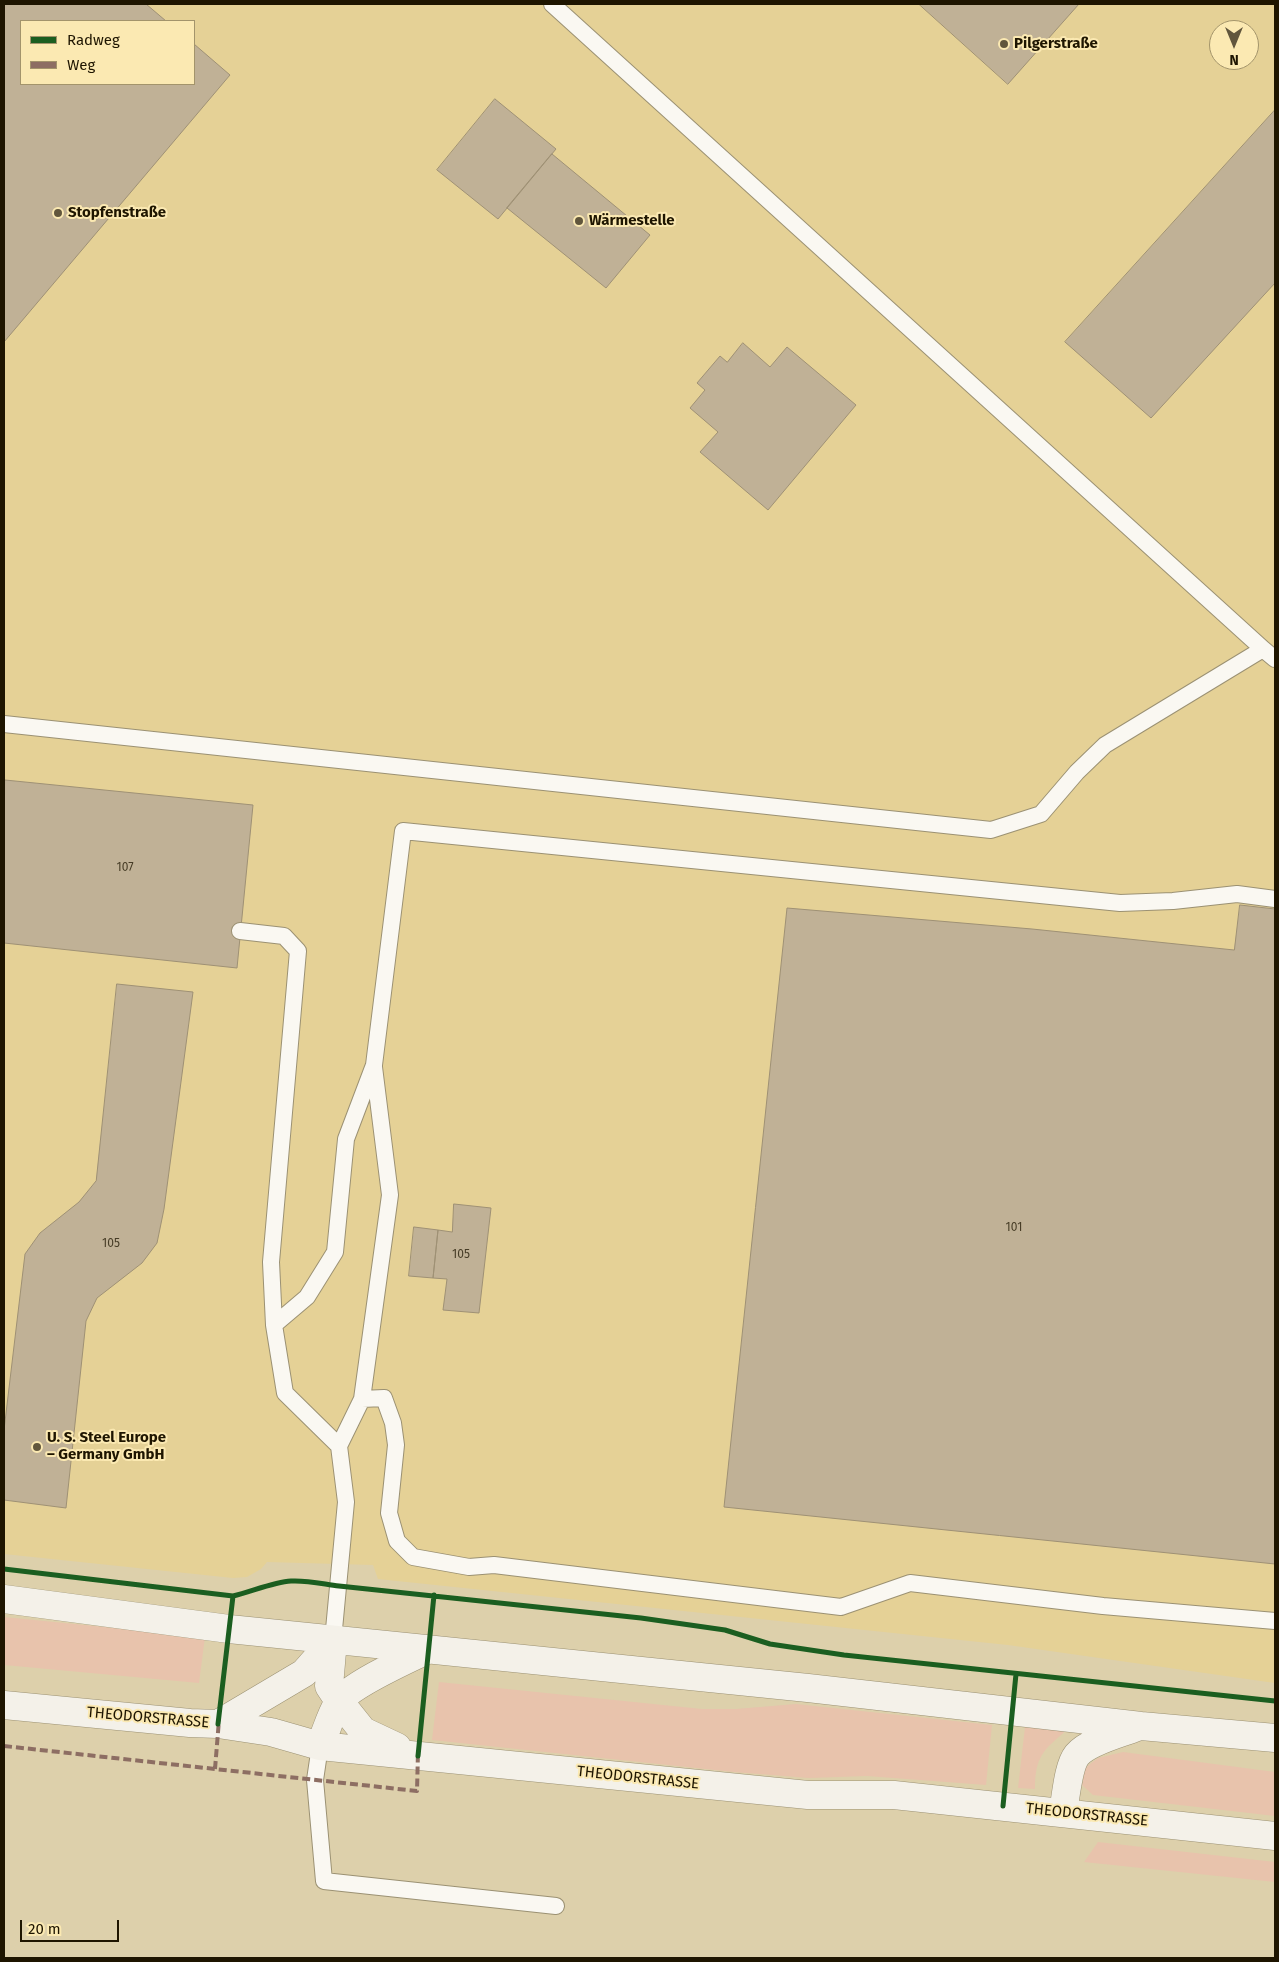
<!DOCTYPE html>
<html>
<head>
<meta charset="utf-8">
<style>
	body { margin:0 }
	#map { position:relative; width:1279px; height:1962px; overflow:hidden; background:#ddd0ab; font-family:"Fira Sans",sans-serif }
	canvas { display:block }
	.frame { position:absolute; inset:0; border:5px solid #1e1500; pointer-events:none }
	.legend { position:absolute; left:20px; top:20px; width:175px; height:65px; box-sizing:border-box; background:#fbe9b2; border:1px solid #a3946b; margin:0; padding:6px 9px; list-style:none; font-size:15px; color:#1e1500 }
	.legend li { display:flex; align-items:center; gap:10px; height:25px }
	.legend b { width:25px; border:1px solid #a3946b }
	.north { position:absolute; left:1209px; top:20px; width:50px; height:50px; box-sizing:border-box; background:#fbe9b2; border:1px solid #a3946b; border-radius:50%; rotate:180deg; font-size:14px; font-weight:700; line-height:20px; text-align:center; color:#1e1500 }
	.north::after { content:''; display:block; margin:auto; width:18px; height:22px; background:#61563c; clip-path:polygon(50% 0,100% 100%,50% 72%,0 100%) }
	.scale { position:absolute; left:20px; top:1920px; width:99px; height:22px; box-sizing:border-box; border:2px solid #1e1500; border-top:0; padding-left:6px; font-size:15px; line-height:18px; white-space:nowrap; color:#1e1500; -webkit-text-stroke:4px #fbe9b2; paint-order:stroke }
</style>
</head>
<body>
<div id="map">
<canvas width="1279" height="1962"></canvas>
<div class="frame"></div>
<ul class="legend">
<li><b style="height:6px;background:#1b5e20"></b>Radweg</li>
<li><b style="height:6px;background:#8d6e63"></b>Weg</li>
</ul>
<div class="north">N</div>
<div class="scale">20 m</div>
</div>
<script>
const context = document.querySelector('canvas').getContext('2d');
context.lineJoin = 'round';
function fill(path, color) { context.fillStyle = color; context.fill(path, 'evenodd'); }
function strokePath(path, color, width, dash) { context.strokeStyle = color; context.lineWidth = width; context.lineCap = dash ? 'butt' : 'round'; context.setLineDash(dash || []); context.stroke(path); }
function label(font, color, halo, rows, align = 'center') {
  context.font = font + ' "Fira Sans",sans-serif'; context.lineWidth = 4; context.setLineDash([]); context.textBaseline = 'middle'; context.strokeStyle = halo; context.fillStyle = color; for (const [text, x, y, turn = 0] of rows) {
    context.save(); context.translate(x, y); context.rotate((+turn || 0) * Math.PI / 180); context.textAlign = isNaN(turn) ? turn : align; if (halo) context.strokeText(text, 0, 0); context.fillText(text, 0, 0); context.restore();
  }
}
fill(new Path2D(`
	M 4,4 L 1275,4 L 1275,1683 L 1008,1645 L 378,1579 L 373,1565 L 267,1562 L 261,1569 L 247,1577 L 233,1578 L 4,1554 ZM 21,21 L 194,21 L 194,84 L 21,84 ZM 1219,30 L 1249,30 L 1249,60 L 1219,60 Z`), '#e5d196');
fill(new Path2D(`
	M 4,1617 L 205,1637 L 199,1683 L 4,1665 Z
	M 439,1682 L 702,1709 L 736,1709 L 796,1704 L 992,1725 L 986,1785 L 867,1776 L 809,1778 L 734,1772 L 432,1740 Z
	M 1025,1727 L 1067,1730 C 1043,1750 1035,1757 1035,1789 L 1018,1788 Z
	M 1123,1752 L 1275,1772 L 1275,1816 L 1093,1795 L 1082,1785 L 1085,1768 L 1098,1758 Z
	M 1098,1842 L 1275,1862 L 1275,1882 L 1084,1862 Z`), '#e8c3ac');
const building = new Path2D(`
	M 4,4 L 146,4 L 166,21 L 21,21 L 21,84 L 194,84 L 194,44 L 230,75 L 4,342 Z
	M 919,4 L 1079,4 L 1008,84 Z
	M 495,99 L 556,149 L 498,219 L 437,170 Z
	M 1275,110 L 1275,283 L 1151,418 L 1065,342 Z
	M 552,154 L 650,235 L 606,288 L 507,208 Z
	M 743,343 L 770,367 L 787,347 L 856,405 L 768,510 L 700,452 L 718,432 L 690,408 L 705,390 L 697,383 L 720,356 L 727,362 Z
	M 5,780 L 253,805 L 237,968 L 4,943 Z
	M 1240,905 L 1275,909 L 1275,1564 L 724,1507 L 787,908 L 1032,929 L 1234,950 Z
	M 117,984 L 193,992 L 164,1209 L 157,1243 L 142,1263 L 97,1298 L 86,1321 L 66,1508 L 4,1500 L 4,1430 L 25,1254 L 40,1233 L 79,1202 L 96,1181 Z
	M 454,1204 L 491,1208 L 479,1313 L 443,1310 L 447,1279 L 433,1278 L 438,1230 L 452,1232 Z
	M 414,1227 L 438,1230 L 433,1278 L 409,1276 Z`);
fill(building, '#c0b196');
strokePath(building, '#9f9175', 1);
const service = new Path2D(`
	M 552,4 L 1263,649
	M 4,724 L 991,830 L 1041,814 L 1077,772 L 1105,745 L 1263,649 L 1275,659
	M 240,931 L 284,936 L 298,951 L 271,1262 L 274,1325 L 285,1393 L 339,1446
	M 274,1325 L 307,1297 L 335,1252 L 346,1139 L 374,1065 L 403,831 L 1120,903 L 1173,901 L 1237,894 L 1275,899
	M 362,1399 L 384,1398 L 393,1423 L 396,1445 L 389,1513 L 397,1541 L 413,1557 L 469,1567 L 494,1565 L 841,1607 L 910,1583 L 1103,1606 L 1275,1621
	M 333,1640 L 346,1502 L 339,1446 L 362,1399 L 390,1195 L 374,1067
	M 320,1746 L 315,1780 L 324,1881 L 556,1906`);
const secondary = new Path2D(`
	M 4,1599 L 229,1629 L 808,1688 L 1141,1726 L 1275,1738
	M 333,1640 L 329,1686 L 339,1701 L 363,1731 L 397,1747
	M 4,1705 L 190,1723 L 218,1724 L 271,1732 L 320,1746 L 808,1795 L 894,1795 L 1275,1836
	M 218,1724 L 304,1673 L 333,1640
	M 320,1746 C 326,1732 330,1716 338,1703 C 348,1686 408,1659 427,1650
	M 1063,1812 C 1066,1797 1068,1766 1077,1755 C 1089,1741 1120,1734 1137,1727`);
strokePath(service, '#9b9173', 18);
strokePath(secondary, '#9b9173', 29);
strokePath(service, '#faf8f2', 16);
strokePath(secondary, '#f4f1e9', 28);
strokePath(new Path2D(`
	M 4,1746 L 417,1791 L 418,1752
	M 215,1769 L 219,1720`), '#8d6e63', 4, [8, 4]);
strokePath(new Path2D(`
	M 4,1569 L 233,1596 C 251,1592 273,1582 291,1581 C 307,1580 323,1584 339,1586 L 641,1618 L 725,1630 L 770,1644 L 844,1655 L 1275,1701
	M 218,1724 L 233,1596
	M 418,1756 L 434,1595
	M 1003,1806 L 1016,1674`), '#1b5e20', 5);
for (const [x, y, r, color] of [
	[1004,44,5,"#61563c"],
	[58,213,5,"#61563c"],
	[579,221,5,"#61563c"],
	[37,1447,5,"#61563c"]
]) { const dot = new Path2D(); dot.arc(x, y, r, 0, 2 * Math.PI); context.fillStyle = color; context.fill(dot); strokePath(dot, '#fbe9b2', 2); }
label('12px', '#463c26', null, [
	["107",125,868],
	["101",1014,1228],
	["105",111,1244],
	["105",461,1255]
]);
label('bold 15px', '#1e1500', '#fbe9b2', [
	["Pilgerstraße",1014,44],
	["Stopfenstraße",68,213],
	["Wärmestelle",589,221],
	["U. S. Steel Europe",47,1438],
	["– Germany GmbH",47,1455]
], 'left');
label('15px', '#1e1500', '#fbe9b2', [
	["THEODORSTRASSE",148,1718,5],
	["THEODORSTRASSE",638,1778,6],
	["THEODORSTRASSE",1087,1815,6]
]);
</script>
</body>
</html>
